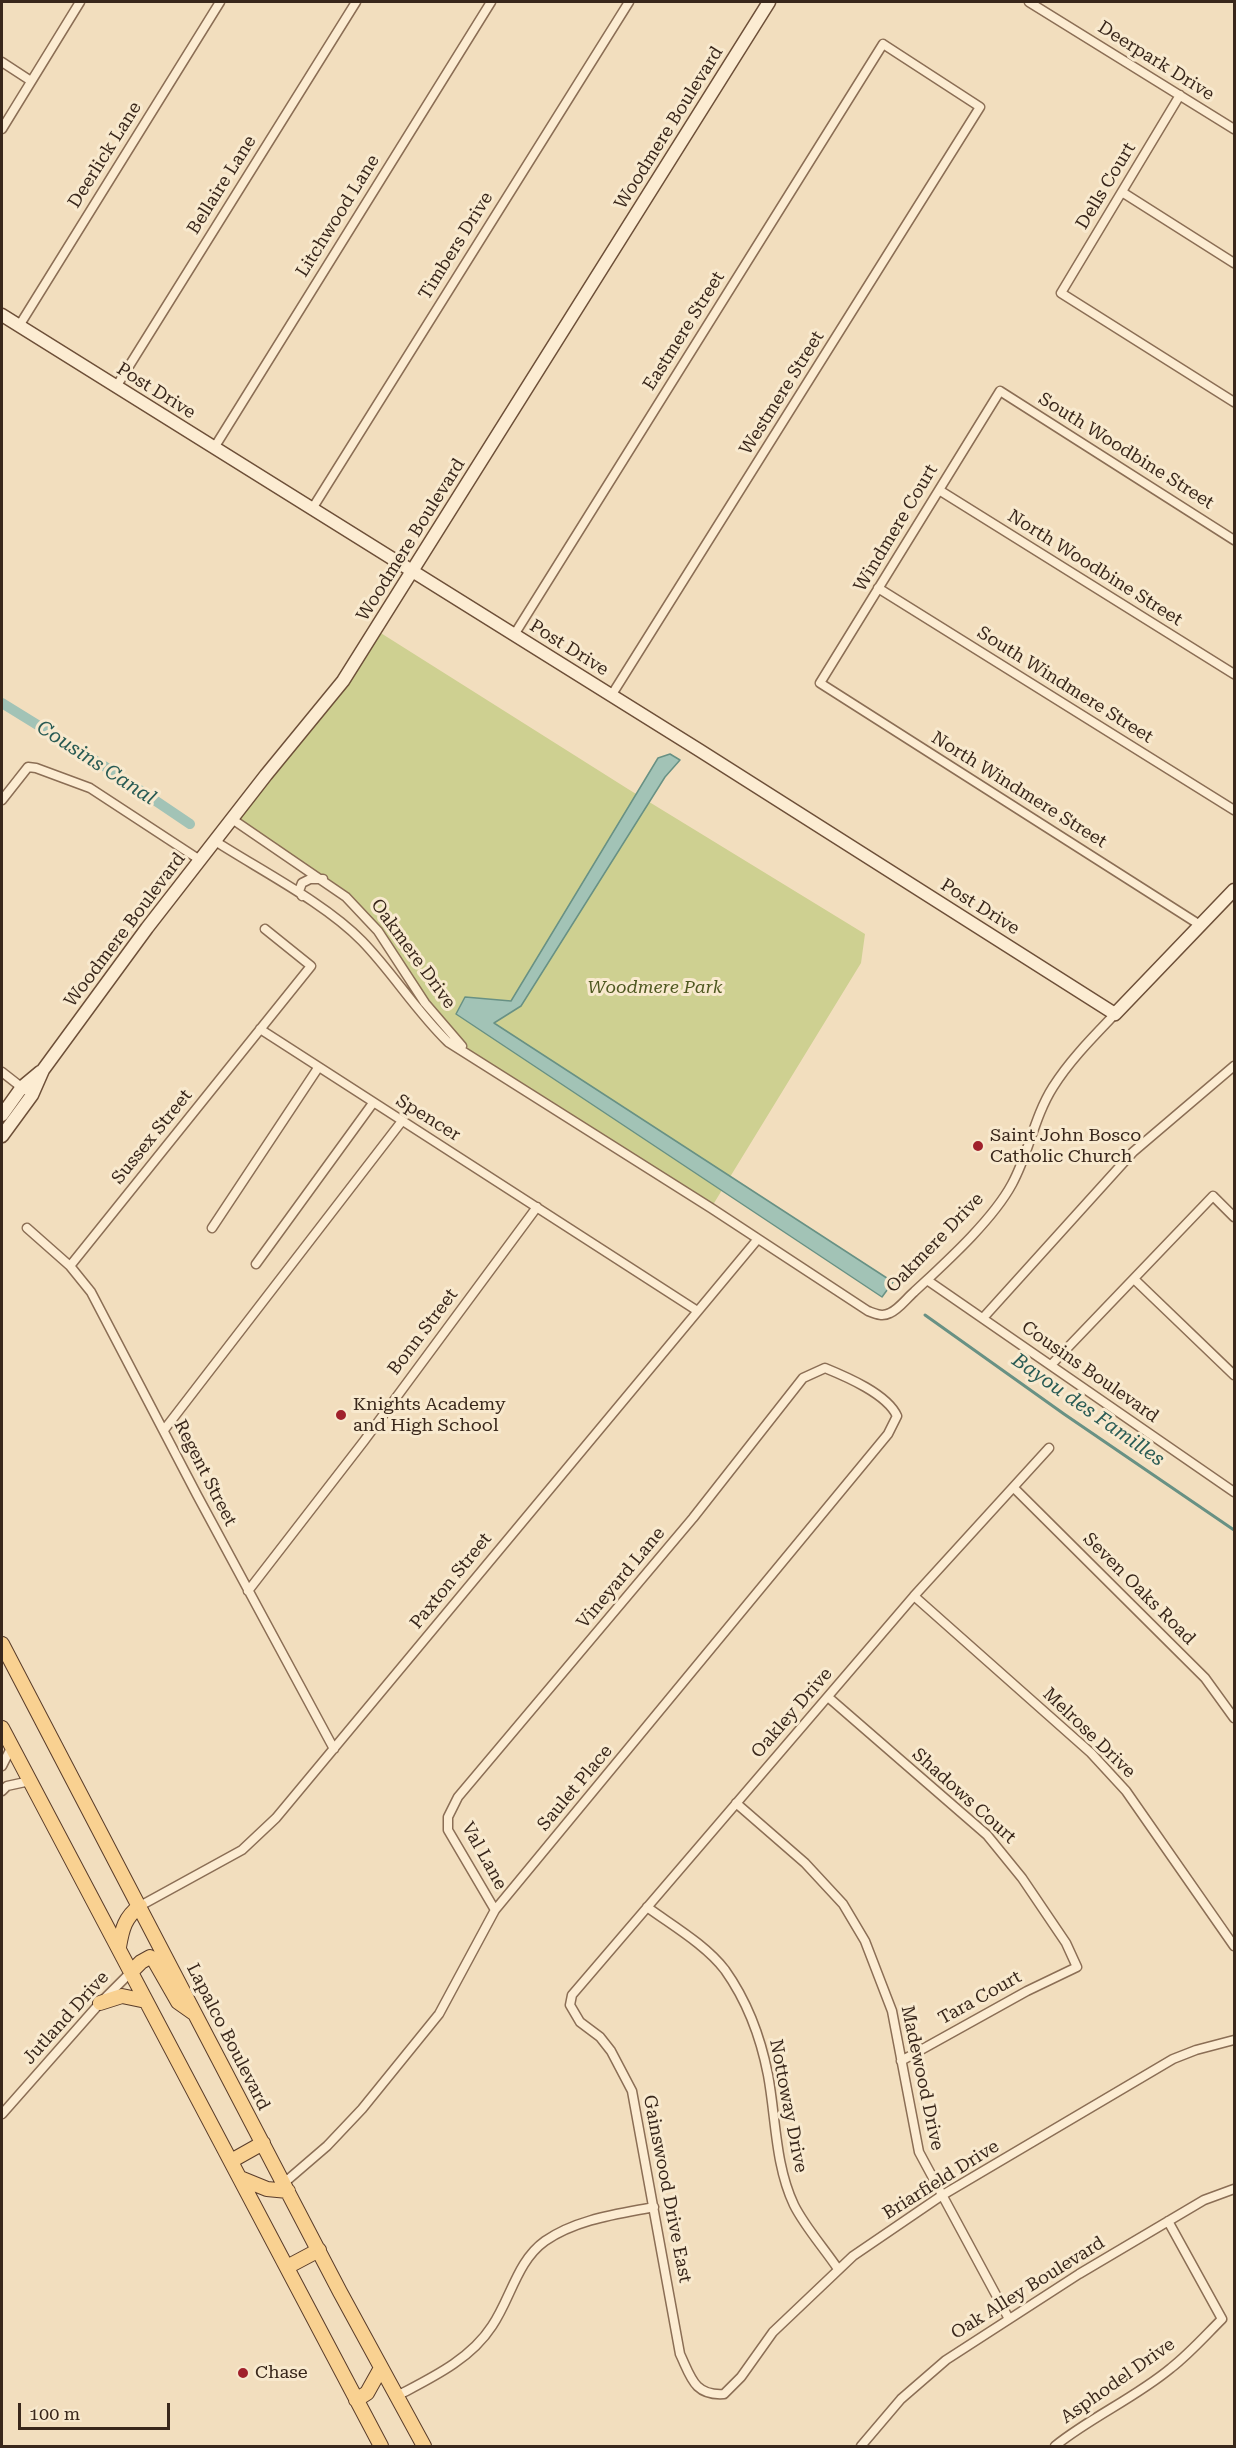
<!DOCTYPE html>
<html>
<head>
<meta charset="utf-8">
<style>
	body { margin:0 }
	#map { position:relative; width:1236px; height:2448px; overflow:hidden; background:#f2debe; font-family:"Roboto Serif",serif }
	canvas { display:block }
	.frame { position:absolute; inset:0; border:3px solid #39271b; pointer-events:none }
	.scale { position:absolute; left:18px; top:2403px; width:152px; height:27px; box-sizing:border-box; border:3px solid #39271b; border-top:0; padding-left:8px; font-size:18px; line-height:21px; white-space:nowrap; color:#39271b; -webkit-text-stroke:4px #f8e9ce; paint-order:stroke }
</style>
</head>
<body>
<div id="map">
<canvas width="1236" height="2448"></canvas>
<div class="frame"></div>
<div class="scale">100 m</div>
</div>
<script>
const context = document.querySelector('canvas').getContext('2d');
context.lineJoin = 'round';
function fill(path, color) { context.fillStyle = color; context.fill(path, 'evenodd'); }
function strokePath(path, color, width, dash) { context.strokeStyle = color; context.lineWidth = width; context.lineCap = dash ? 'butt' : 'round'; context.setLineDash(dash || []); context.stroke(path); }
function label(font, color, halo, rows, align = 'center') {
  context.font = font + ' "Roboto Serif",serif'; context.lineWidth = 6; context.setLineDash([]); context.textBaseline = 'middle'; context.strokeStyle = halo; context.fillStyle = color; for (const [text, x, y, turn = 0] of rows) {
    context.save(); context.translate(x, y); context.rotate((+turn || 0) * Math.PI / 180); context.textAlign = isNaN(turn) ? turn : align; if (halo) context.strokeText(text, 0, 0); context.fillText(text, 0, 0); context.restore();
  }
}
fill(new Path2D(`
	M 376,630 L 628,789 L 865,934 L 861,963 L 711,1208 L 470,1055 L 452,1036 L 363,913 L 232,819 Z`), '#ced091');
const water = new Path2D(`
	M 670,754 L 680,760 L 665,777 L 521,1006 L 494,1023 L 893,1282 L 882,1297 L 456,1014 L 465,997 L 511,1001 L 658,758 Z`);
fill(water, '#a2c3b6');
strokePath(water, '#689184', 1.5);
strokePath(new Path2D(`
	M 925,1315 L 1064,1414 L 1234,1530`), '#689184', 3);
strokePath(new Path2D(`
	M 2,703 L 104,766 L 190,824`), '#a2c3b6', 10);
const street = new Path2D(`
	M 1029,2 L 1234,129
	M 2,62 L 31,81
	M 1180,95 L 1061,293 L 1234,402
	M 2,129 L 80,2
	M 1122,192 L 1234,263
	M 19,326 L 220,2
	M 116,387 L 356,2
	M 214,448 L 491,2
	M 939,490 L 1234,674
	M 312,509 L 629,2
	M 878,588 L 1234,810
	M 514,635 L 883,44 L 980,107 L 611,696
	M 2,800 L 28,767 L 36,768 L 90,788 L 200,860
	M 232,819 L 346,897 L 378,931 L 425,1003 L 462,1046
	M 215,841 C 260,870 325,903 362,941 C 393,973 416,1011 448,1042 L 711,1208 L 868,1311 C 876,1314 882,1317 890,1313 C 899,1309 906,1299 914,1292 C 945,1263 992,1221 1012,1184 C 1029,1153 1034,1117 1053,1087 C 1070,1060 1093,1037 1115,1014
	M 302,896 L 299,891 L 302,883 L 310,879 L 323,879
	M 1200,925 L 820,683 L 1000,391 L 1234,540
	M 260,1029 L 696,1310
	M 2,1072 L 25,1090
	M 27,1228 L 70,1266 L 91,1292 L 197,1495 L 334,1749
	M 212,1228 L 318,1068
	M 256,1264 L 373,1103
	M 70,1266 L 311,966 L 265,929
	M 1134,1279 L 1234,1375
	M 927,1280 L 1234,1492
	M 983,1318 L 1133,1152 L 1234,1066
	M 1051,1365 L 1213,1196 L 1234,1217
	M 164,1430 L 402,1121
	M 1049,1448 L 914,1596 L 572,1995 L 570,2005 L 580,2022 L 600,2037 L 611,2051 L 632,2091 L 680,2354 C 691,2377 694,2396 724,2394 L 741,2377 L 773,2332 L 853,2256 L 941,2196 L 1173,2059 L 1196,2050 L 1234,2040
	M 1014,1488 L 1205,1678 L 1234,1718
	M 248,1591 L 364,1441 L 537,1207
	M 914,1596 L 1091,1753 L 1126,1791 L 1234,1946
	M 828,1697 L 987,1835 L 1022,1878 L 1066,1943 L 1077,1967 L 1027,1991 L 901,2061
	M 2,1766 L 12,1746
	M 2,1791 L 7,1786 L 30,1781
	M 736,1803 L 805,1863 L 843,1904 L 865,1941 L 892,2011 L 919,2152 L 1009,2319
	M 140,1906 L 242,1850 L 276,1818 L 757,1240
	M 647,1907 C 673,1926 706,1945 725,1970 C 747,2001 761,2039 768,2075 C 776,2118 775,2165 794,2205 C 805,2227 824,2248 838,2269
	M 2,2114 L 100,2003 L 131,1972
	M 284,2183 L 327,2146 L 362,2109 L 439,2014 L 495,1910 L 888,1434 L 897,1416 C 887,1394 847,1377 825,1368 L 803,1378 L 693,1518 L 458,1797 L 448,1817 L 448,1830 L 495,1910
	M 397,2396 C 431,2378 470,2360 492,2326 C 511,2298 517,2261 545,2241 C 577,2219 618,2214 654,2207
	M 861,2446 L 901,2399 L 946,2360 L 1079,2274 L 1204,2200 L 1234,2189
	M 1055,2446 C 1091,2417 1135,2398 1171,2368 C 1189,2354 1205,2336 1222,2319 L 1168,2221`);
const secondary = new Path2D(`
	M 2,315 L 699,750 L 1115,1014 L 1234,890
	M 2,1115 L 22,1087 L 40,1072
	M 2,1136 L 32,1095 L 43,1070 L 147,928 L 266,775 L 343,681 L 769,2`);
const primary = new Path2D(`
	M 2,1644 L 340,2292 L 424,2446
	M 2,1728 L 381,2446
	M 119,1947 C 122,1929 125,1917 140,1906
	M 131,1972 L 141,1962 L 150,1957 L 154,1960 L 178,2002 L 195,2014
	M 100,2003 L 122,1996 L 146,2001
	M 231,2161 L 263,2143
	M 240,2178 L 267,2189 L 288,2191
	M 287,2267 L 319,2250
	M 356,2400 L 367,2393 L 381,2368`);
strokePath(street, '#8b6e55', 11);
strokePath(secondary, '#6d4f38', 15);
strokePath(primary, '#593c2a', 16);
strokePath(street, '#fcecd2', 8);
strokePath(secondary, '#fcecd2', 12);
strokePath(primary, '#f9d191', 14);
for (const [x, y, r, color] of [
	[978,1146,6,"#a0202b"],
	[341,1415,6,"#a0202b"],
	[243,2373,6,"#a0202b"]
]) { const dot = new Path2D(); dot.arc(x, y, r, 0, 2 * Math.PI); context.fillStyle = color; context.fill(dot); strokePath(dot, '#f8e9ce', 2); }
label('18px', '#39271b', '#f8e9ce', [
	["Deerpark Drive",1156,61,32],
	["Woodmere Boulevard",669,128,-58],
	["Deerlick Lane",105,155,-58],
	["Bellaire Lane",222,185,-58],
	["Dells Court",1106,186,-59],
	["Litchwood Lane",338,216,-58],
	["Timbers Drive",456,246,-58],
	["Eastmere Street",684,331,-58],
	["Post Drive",156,391,32],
	["Westmere Street",782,393,-58],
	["South Woodbine Street",1126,451,32],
	["Windmere Court",896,528,-59],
	["Woodmere Boulevard",411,540,-58],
	["North Woodbine Street",1095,568,32],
	["Post Drive",569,648,32],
	["South Windmere Street",1065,685,32],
	["North Windmere Street",1019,790,32],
	["Post Drive",980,907,32],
	["Woodmere Boulevard",125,930,-53],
	["Oakmere Drive",413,954,54],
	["Spencer",428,1118,32],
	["Sussex Street",152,1137,-51],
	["Oakmere Drive",935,1243,-46],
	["Bonn Street",423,1332,-53],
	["Cousins Boulevard",1090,1372,35],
	["Regent Street",205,1473,63],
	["Vineyard Lane",621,1578,-50],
	["Paxton Street",451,1581,-51],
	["Seven Oaks Road",1139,1589,45],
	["Oakley Drive",792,1713,-49],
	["Melrose Drive",1089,1733,44],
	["Saulet Place",575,1788,-50],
	["Shadows Court",964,1796,42],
	["Val Lane",484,1856,61],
	["Tara Court",980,1998,-29],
	["Jutland Drive",66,2018,-48],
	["Lapalco Boulevard",228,2037,63],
	["Madewood Drive",922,2078,78],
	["Nottoway Drive",788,2106,79],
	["Briarfield Drive",941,2180,-32],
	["Gainswood Drive East",667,2189,79],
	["Oak Alley Boulevard",1028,2288,-32],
	["Asphodel Drive",1118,2381,-35]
]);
label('italic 18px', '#4e5820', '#f8e9ce', [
	["Woodmere Park",655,988]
]);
label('18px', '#39271b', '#f8e9ce', [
	["Saint John Bosco",990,1136],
	["Catholic Church",990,1157],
	["Knights Academy",353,1405],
	["and High School",353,1426],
	["Chase",255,2373]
], 'left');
label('italic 20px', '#295b54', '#f8e9ce', [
	["Cousins Canal",96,763,33],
	["Bayou des Familles",1088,1410,35]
]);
</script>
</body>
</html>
